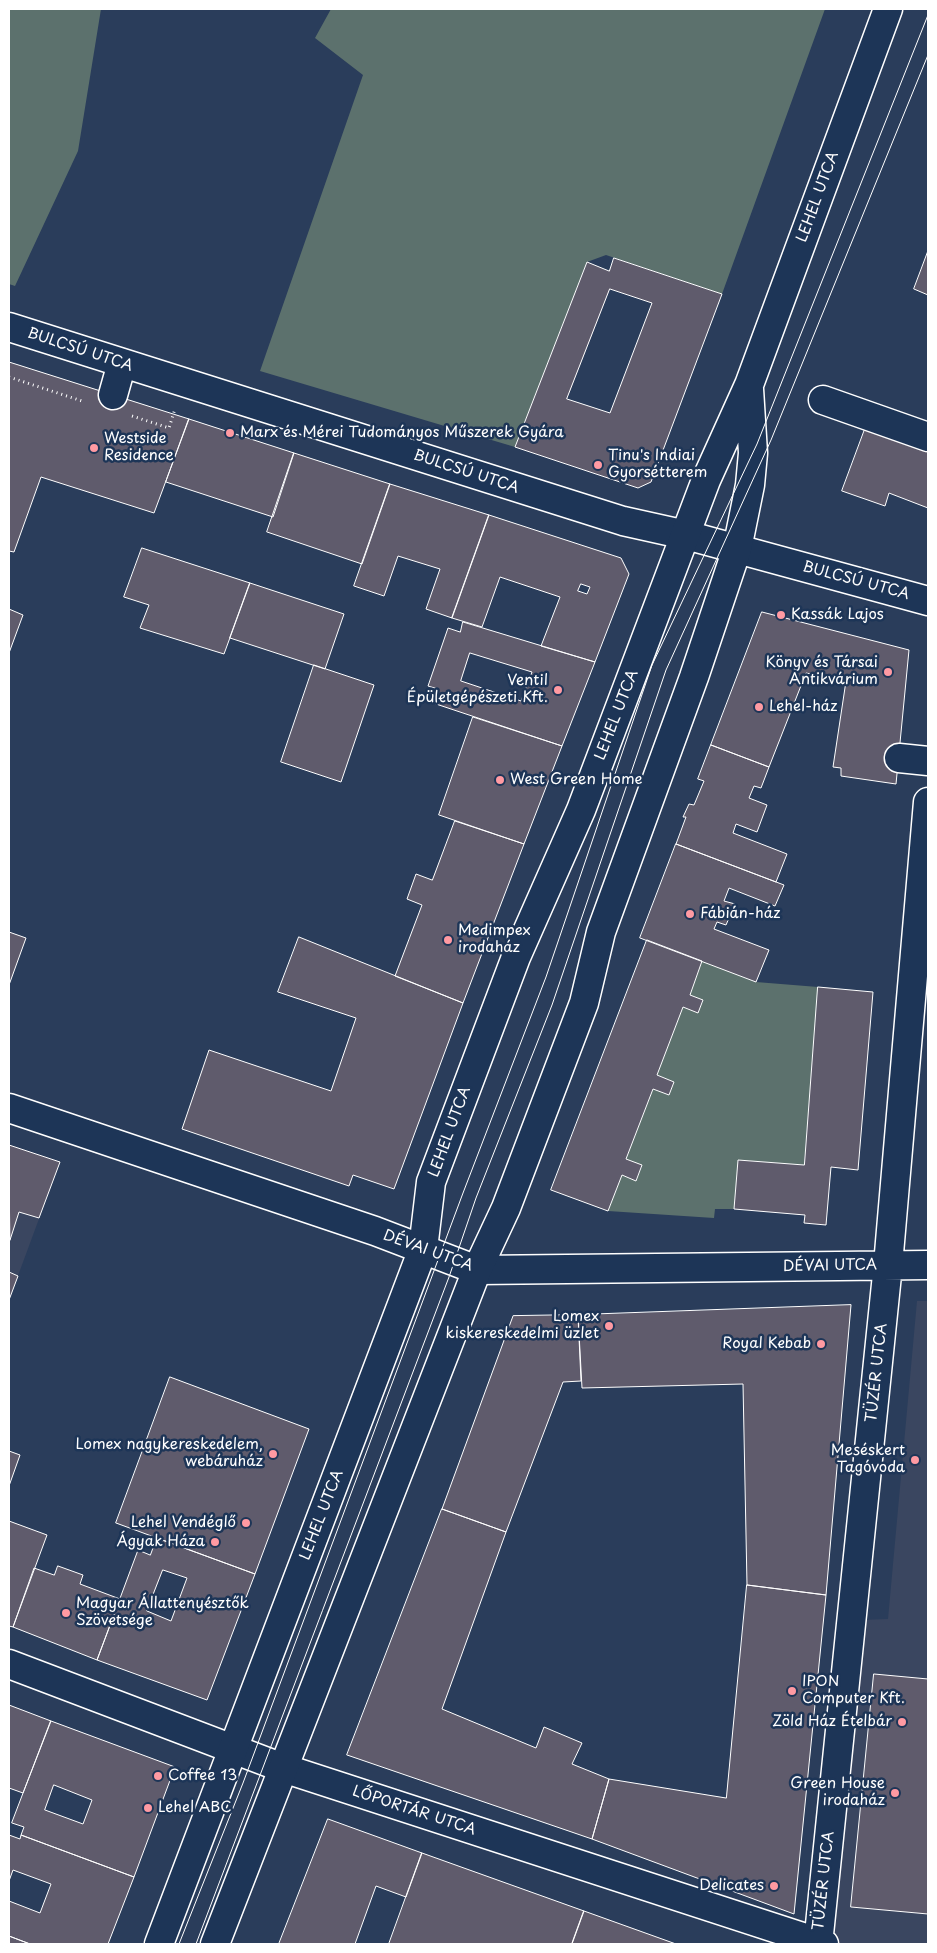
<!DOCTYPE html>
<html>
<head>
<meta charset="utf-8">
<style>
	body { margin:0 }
	#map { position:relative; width:937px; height:1953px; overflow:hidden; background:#2a3d5b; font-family:"Playpen Sans",sans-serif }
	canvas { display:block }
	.frame { position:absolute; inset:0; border:10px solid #fff; pointer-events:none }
</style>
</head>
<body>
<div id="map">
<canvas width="937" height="1953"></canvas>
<div class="frame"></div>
</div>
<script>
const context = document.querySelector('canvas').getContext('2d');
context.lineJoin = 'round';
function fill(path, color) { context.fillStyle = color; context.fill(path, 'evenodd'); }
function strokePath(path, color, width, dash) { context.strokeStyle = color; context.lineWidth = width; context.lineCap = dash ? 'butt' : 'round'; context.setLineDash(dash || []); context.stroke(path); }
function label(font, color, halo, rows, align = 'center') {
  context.font = font + ' "Playpen Sans",sans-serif'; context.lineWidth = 5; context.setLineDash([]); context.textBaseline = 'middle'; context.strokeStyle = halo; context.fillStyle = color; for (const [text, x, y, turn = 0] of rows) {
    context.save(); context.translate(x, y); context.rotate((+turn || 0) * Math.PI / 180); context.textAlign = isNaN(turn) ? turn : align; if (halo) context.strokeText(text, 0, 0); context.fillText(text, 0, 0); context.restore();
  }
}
fill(new Path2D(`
	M 9,1145 L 60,1162 L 9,1300 Z
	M 917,1301 L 928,1301 L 928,1944 L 831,1944 L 862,1620 L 888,1619 Z`), '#3a4660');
fill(new Path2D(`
	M 9,9 L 101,9 L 78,151 L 15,286 L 9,284 Z
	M 331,9 L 825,9 L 722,294 L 606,255 L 587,262 L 515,447 L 260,371 L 363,75 L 315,38 Z
	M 702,961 L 756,982 L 818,987 L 804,1165 L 738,1160 L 734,1209 L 715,1209 L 714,1218 L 608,1211 L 622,1175 L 636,1181 L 642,1166 L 626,1159 L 653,1089 L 669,1095 L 674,1082 L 657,1075 L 683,1007 L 698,1012 L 703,1001 L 690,995 Z`), '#5c716d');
const building = new Path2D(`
	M 928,251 L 928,295 L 914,289 Z
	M 614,258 L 722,294 L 651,482 L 638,488 L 515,447 L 587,262 L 609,271 ZM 610,289 L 652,303 L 610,413 L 567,399 Z
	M 9,362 L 189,419 L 154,513 L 41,477 L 14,552 L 9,551 Z
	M 189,419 L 294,453 L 273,517 L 166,482 Z
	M 868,421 L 907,444 L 928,452 L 928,508 L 889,493 L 885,506 L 842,491 Z
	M 294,453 L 390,484 L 362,564 L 267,532 Z
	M 390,484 L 489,515 L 452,618 L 426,609 L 440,569 L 398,556 L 384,596 L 354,586 Z
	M 489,515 L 621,558 L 629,574 L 595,662 L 541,646 L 560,597 L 500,577 L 482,627 L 452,618 ZM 581,584 L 590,587 L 587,594 L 578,591 Z
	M 142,548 L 250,583 L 224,654 L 140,628 L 149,605 L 124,597 Z
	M 250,583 L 344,614 L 325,669 L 230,638 Z
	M 9,609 L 23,615 L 9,653 Z
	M 762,612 L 909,650 L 896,784 L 841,776 L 841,768 L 833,767 L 846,681 L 806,673 L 769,767 L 711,745 Z
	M 463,622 L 595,662 L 562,746 L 433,703 L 438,689 L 428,686 L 448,628 L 460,632 ZM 470,653 L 532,672 L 521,701 L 461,681 Z
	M 314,665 L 374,685 L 341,782 L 281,762 Z
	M 473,717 L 562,746 L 524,844 L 439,815 Z
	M 711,745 L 769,767 L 761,788 L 754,786 L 749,798 L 767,805 L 757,832 L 736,824 L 733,833 L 787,854 L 776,882 L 676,844 L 686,817 L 683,817 L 689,804 L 694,805 L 704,781 L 698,779 Z
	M 455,821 L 524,844 L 463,1003 L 395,976 L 422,905 L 407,899 L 416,874 L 432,880 Z
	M 676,844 L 784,885 L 775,906 L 729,888 L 724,901 L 735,904 L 726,925 L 717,922 L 714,929 L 769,950 L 756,982 L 640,938 Z
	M 9,932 L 26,938 L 9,985 Z
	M 299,937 L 463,1003 L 394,1189 L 353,1175 L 349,1186 L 182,1129 L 209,1050 L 331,1091 L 356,1018 L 278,992 Z
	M 647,940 L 702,961 L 690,995 L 703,1000 L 698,1013 L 683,1007 L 657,1075 L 674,1082 L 669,1095 L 653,1089 L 626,1159 L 642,1165 L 636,1181 L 622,1175 L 608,1211 L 551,1190 Z
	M 818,987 L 873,992 L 858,1170 L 831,1167 L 826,1225 L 804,1223 L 805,1215 L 734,1209 L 738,1160 L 804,1165 Z
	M 9,1145 L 60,1162 L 39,1218 L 19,1212 L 10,1240 Z
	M 9,1272 L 18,1276 L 9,1300 Z
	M 851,1305 L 826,1595 L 747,1585 L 743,1384 L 582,1388 L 578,1315 Z
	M 578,1315 L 581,1381 L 563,1382 L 506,1532 L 442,1509 L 513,1316 Z
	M 170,1377 L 309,1429 L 255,1574 L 116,1523 Z
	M 9,1451 L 20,1455 L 9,1486 Z
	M 442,1509 L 506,1532 L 442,1709 L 536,1748 L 544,1727 L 582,1743 L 572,1764 L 609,1779 L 592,1839 L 347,1755 Z
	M 9,1521 L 47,1535 L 13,1627 L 9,1626 Z
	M 157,1538 L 255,1574 L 207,1700 L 97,1660 L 138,1550 L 150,1555 ZM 163,1570 L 187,1578 L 171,1621 L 147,1611 Z
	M 58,1566 L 83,1575 L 80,1584 L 120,1599 L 97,1660 L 13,1627 L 34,1568 L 54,1575 Z
	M 747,1585 L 826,1595 L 794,1914 L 592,1839 L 609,1779 L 726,1798 Z
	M 874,1674 L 928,1679 L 928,1914 L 851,1907 Z
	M 9,1705 L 51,1721 L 23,1793 L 9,1788 Z
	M 51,1721 L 175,1767 L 134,1877 L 21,1835 L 24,1827 L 12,1823 ZM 54,1785 L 92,1800 L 83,1824 L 45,1810 Z
	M 328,1819 L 422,1853 L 406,1897 L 376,1886 L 355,1944 L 279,1944 Z
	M 9,1835 L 20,1839 L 21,1835 L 134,1877 L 108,1944 L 30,1944 L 9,1936 L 9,1901 L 40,1913 L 51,1884 L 13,1870 L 9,1881 Z
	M 422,1853 L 584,1911 L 572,1944 L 389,1944 Z
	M 584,1911 L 676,1944 L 572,1944 Z
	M 9,1936 L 30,1944 L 9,1944 Z`);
fill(building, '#5f5b6c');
strokePath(building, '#fff', 1);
const minor = new Path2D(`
	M 9,327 L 623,521 L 686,535 L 928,601
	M 113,395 L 122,363
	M 823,400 L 928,437
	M 899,758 L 928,761
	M 9,1108 L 375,1231 L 477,1270 L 928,1265
	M 9,1664 L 283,1768 L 824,1944
	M 818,1944 L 888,1265 L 928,802`);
const major = new Path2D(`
	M 159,1944 L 423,1249 L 431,1182 L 516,957 L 581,810 L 706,480 L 749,385 L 888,9
	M 215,1944 L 477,1270 L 506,1208 L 584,1003 L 601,932 L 694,677 L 737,549 L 750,485 L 753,453 L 749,389`);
strokePath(minor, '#fff', 31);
strokePath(major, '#fff', 31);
strokePath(new Path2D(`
	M 9,377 L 85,402
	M 132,416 L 169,428 L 175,409`), '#fff', 3, [1, 4]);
strokePath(minor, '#1d3557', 28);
strokePath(major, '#1d3557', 28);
strokePath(new Path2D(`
	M 179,1944 L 243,1783 L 463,1193 L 546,977 L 652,665 L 757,444 L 928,15
	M 196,1944 L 449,1277 L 476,1198 L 552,1005 L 666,670 L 771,440 L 928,55`), '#fff', 1);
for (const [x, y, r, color] of [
	[230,433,5,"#ff9aa2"],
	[94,448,5,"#ff9aa2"],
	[598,465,5,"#ff9aa2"],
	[781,615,5,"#ff9aa2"],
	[888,672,5,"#ff9aa2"],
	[558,690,5,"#ff9aa2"],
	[759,707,5,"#ff9aa2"],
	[500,780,5,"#ff9aa2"],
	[690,914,5,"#ff9aa2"],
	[448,940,5,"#ff9aa2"],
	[609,1326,5,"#ff9aa2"],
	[821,1344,5,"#ff9aa2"],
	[273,1454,5,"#ff9aa2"],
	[915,1460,5,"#ff9aa2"],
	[246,1523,5,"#ff9aa2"],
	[215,1542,5,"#ff9aa2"],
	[66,1613,5,"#ff9aa2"],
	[792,1691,5,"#ff9aa2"],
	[902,1722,5,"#ff9aa2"],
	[158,1776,5,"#ff9aa2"],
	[895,1793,5,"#ff9aa2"],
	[148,1808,5,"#ff9aa2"],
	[774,1886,5,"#ff9aa2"]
]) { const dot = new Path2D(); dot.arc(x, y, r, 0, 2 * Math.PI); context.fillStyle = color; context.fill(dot); strokePath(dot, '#1d3557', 2); }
label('15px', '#fff', '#1d3557', [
	["LEHEL UTCA",818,197,-70],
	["BULCSÚ UTCA",80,350,18],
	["BULCSÚ UTCA",466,472,18],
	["BULCSÚ UTCA",856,581,15],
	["LEHEL UTCA",617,715,-69],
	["LEHEL UTCA",450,1132,-70],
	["DÉVAI UTCA",428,1251,20],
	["DÉVAI UTCA",830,1266,-1],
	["TÜZÉR UTCA",877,1373,-84],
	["LEHEL UTCA",322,1515,-69],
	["LŐPORTÁR UTCA",414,1811,18],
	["TÜZÉR UTCA",824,1881,-84]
]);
label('15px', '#fff', '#1d3557', [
	["Marx és Mérei Tudományos Műszerek Gyára",240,433],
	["Westside",104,439],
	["Residence",104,456],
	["Tinu's Indiai",608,456],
	["Gyorsétterem",608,473],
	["Kassák Lajos",791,615],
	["Könyv és Társai",878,663,"right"],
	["Antikvárium",878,680,"right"],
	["Ventil",548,681,"right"],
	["Épületgépészeti Kft.",548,698,"right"],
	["Lehel-ház",769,707],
	["West Green Home",510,780],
	["Fábián-ház",700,914],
	["Medimpex",458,931],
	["irodaház",458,948],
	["Lomex",599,1317,"right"],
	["kiskereskedelmi üzlet",599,1334,"right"],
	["Royal Kebab",811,1344,"right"],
	["Lomex nagykereskedelem,",263,1445,"right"],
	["webáruház",263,1462,"right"],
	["Meséskert",905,1451,"right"],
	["Tagóvoda",905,1468,"right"],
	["Lehel Vendéglő",236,1523,"right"],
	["Ágyak Háza",205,1542,"right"],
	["Magyar Állattenyésztők",76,1604],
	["Szövetsége",76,1621],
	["IPON",802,1682],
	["Computer Kft.",802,1699],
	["Zöld Ház Ételbár",892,1722,"right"],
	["Coffee 13",168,1776],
	["Green House",885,1784,"right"],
	["irodaház",885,1801,"right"],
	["Lehel ABC",158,1808],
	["Delicates",764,1886,"right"]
], 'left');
</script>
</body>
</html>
